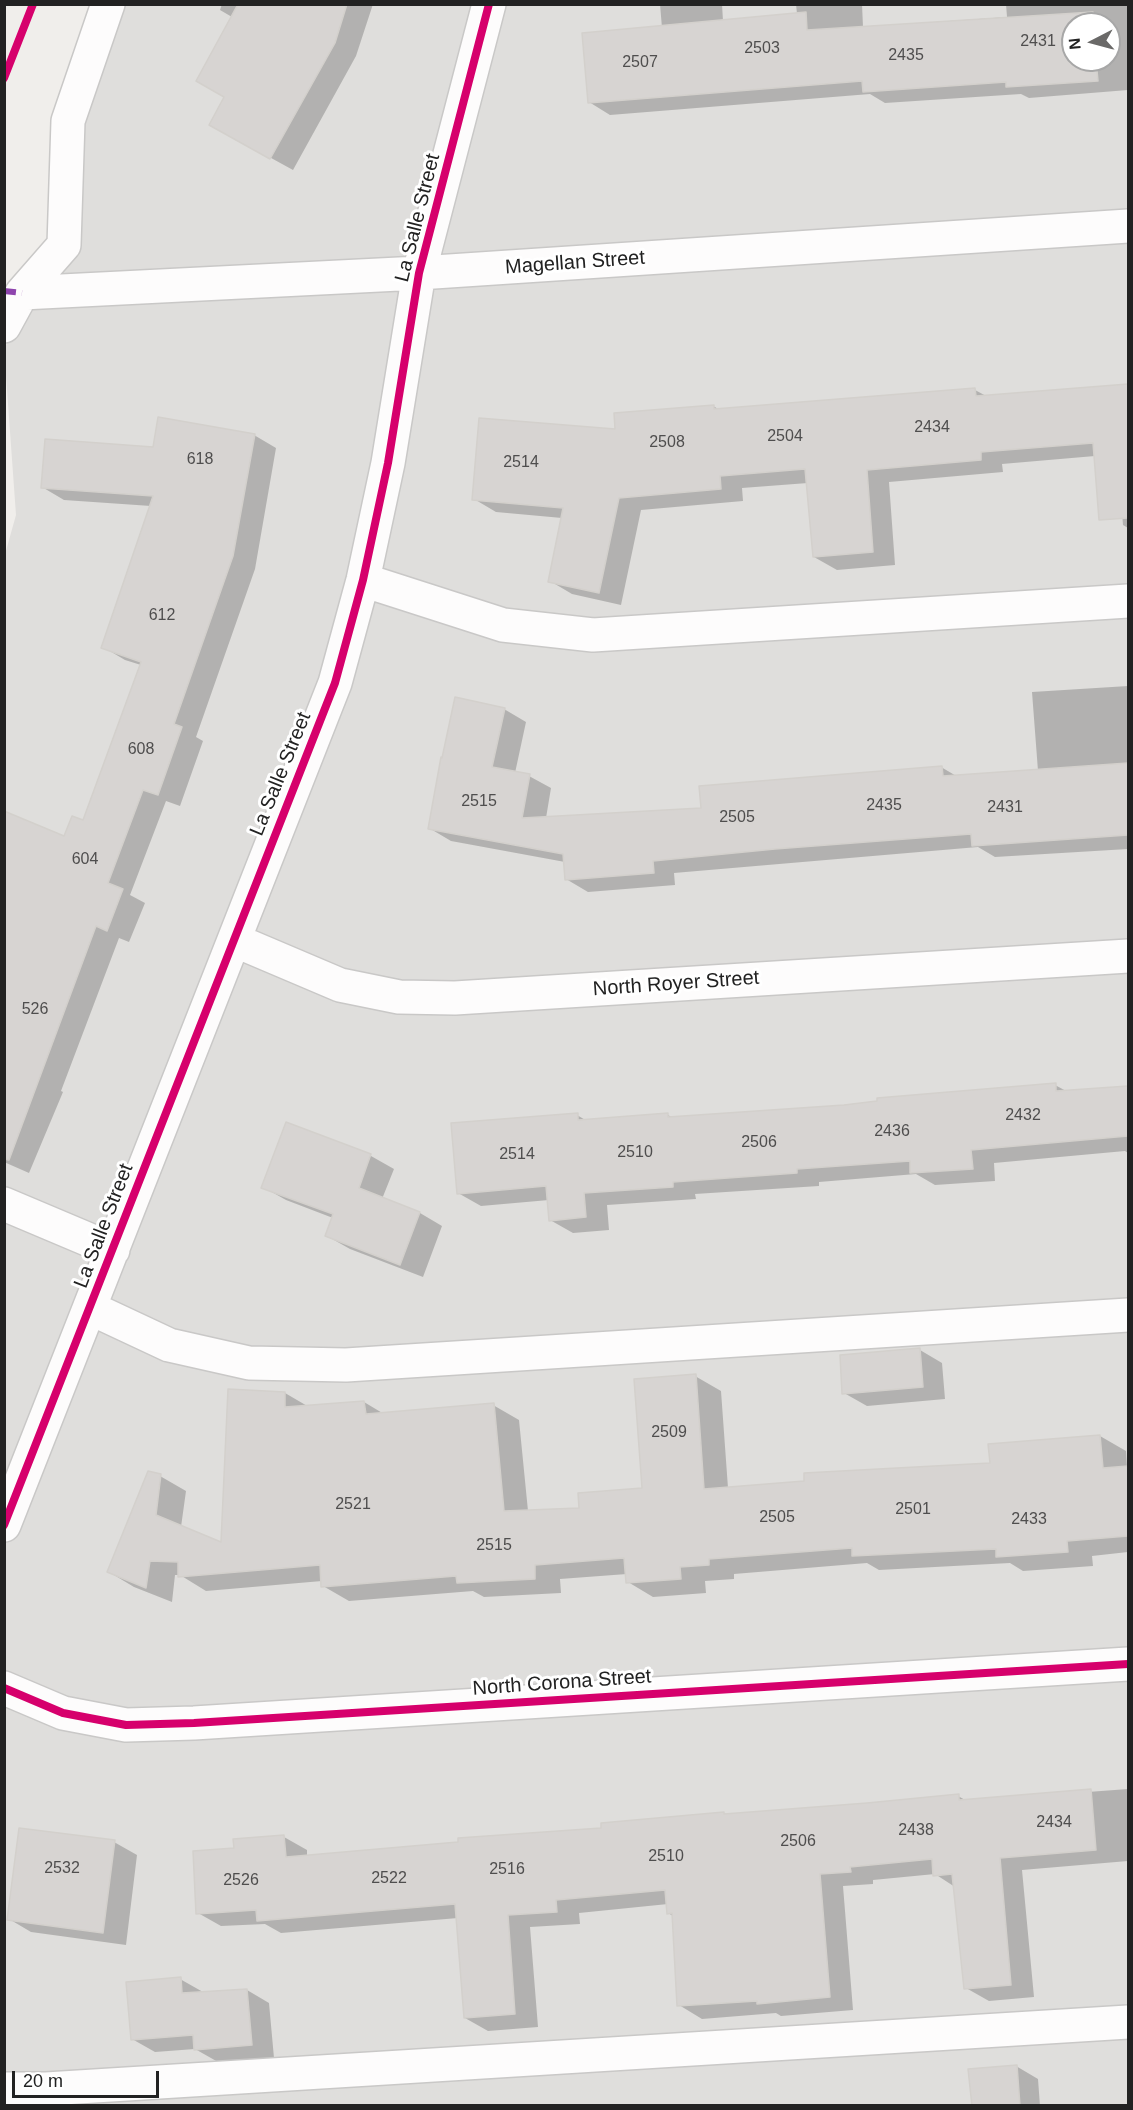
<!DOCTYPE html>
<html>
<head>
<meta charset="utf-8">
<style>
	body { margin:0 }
	#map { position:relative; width:1133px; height:2110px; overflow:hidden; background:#f0eeeb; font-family:Arial,sans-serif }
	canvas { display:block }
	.frame { position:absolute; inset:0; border:6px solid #222; pointer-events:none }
	.north { position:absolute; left:1061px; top:12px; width:60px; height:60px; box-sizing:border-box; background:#fff; border:2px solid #a7a7a7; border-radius:50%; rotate:264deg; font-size:16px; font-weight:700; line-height:24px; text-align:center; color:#222 }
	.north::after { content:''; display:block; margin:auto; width:21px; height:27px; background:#6a6968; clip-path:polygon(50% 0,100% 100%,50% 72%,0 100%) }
	.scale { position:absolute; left:12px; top:2071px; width:147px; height:27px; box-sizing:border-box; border:3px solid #222; border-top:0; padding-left:8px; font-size:18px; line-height:21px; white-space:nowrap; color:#222; -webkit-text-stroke:4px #fff; paint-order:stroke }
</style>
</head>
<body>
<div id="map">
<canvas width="1133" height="2110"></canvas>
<div class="frame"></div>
<div class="north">N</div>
<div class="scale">20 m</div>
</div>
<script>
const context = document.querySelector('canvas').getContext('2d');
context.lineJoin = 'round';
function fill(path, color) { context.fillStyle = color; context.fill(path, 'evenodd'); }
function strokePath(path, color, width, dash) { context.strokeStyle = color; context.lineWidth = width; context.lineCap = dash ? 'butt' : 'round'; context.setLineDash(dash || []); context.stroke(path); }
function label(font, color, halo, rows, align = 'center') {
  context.font = font + ' Arial,sans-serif'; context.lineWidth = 6; context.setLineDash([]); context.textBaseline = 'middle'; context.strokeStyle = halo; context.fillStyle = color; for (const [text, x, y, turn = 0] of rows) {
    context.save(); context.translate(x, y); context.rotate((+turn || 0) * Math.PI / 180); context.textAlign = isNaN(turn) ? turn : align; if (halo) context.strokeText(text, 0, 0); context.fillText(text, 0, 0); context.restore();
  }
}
fill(new Path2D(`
	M 121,5 L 1128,5 L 1128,2105 L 5,2105 L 4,558 L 16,515 L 4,348 L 79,233 L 78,114 ZM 1073,24 L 1109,24 L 1109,60 L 1073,60 Z`), '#dfdedc');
fill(new Path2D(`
	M 222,4 L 373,4 L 356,56 L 293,170 L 211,125 L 226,97 L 232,17 L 220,10 Z
	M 660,4 L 722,4 L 723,21 L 797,14 L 796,4 L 862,4 L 863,27 L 1007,17 L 1006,4 L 1128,4 L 1128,90 L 1029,98 L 1021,94 L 885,103 L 870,94 L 610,115 L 589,102 L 662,28 ZM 1073,24 L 1109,24 L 1109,60 L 1073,60 Z
	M 1128,385 L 1128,528 L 1123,525 L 1120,488 L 1095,456 L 1002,464 L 1003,472 L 889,482 L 895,565 L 837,570 L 814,557 L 808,483 L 742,488 L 743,501 L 641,510 L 621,605 L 572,594 L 550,581 L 562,518 L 496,512 L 474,499 L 617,431 L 713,406 L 720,410 L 975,390 L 988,397 Z
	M 254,435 L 276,448 L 255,569 L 196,737 L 203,741 L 180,806 L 166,801 L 130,895 L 145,903 L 129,942 L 119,938 L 61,1091 L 63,1092 L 29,1173 L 4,1162 L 4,1000 L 65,838 L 83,822 L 141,665 L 125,660 L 103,647 L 151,506 L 64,500 L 42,487 L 154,449 Z
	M 1128,686 L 1128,849 L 995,857 L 978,847 L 674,873 L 675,885 L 588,892 L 566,879 L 565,862 L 451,841 L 429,828 L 504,709 L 526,722 L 515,773 L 529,776 L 551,788 L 546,818 L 702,809 L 941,767 L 958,777 L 1038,771 L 1032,692 Z
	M 1055,1085 L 1068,1092 L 1128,1087 L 1128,1153 L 1125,1151 L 994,1163 L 995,1181 L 935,1185 L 916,1174 L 819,1182 L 819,1186 L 695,1194 L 696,1199 L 607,1205 L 609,1230 L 573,1233 L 550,1220 L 549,1200 L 481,1206 L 458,1193 L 577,1115 L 587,1121 L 668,1115 L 673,1118 L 844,1106 Z
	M 287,1123 L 371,1156 L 394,1169 L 382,1199 L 420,1213 L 442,1226 L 423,1277 L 350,1249 L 327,1236 L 333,1218 L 286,1200 L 263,1187 Z
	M 920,1350 L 942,1363 L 945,1399 L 867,1406 L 844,1393 Z
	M 695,1376 L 721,1391 L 728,1488 L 991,1464 L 1100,1436 L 1126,1451 L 1127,1468 L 1128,1468 L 1128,1552 L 1092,1556 L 1093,1566 L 1023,1571 L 1010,1563 L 879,1570 L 867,1563 L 734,1574 L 734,1579 L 705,1581 L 706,1593 L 653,1597 L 628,1582 L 627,1574 L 560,1579 L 561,1593 L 484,1597 L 473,1591 L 349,1601 L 323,1586 L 322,1581 L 206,1591 L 180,1575 L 175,1575 L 172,1602 L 134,1587 L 109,1572 L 160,1476 L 186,1491 L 181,1527 L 223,1544 L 285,1393 L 309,1407 L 364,1402 L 384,1414 L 493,1405 L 519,1420 L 528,1511 L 581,1509 L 643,1489 Z
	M 1128,1789 L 1128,1861 L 1022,1870 L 1034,1997 L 989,2001 L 966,1988 L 955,1887 L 935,1874 L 873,1880 L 873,1884 L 843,1886 L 853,2010 L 781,2016 L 776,2013 L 702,2019 L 679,2005 L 673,1916 L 668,1913 L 668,1904 L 579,1913 L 580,1924 L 530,1927 L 538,2027 L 488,2031 L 465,2018 L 458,1918 L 281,1933 L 265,1924 L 221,1926 L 198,1913 L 235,1850 L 284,1837 L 307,1850 L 307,1856 L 603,1830 L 724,1813 L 727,1815 L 958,1796 L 967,1801 Z
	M 114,1842 L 137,1855 L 126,1945 L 31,1932 L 9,1919 Z
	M 180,1979 L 203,1992 L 247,1990 L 269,2003 L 274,2058 L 218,2062 L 195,2049 L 155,2052 L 132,2039 Z
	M 1016,2066 L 1038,2079 L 1040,2106 L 973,2106 Z`), '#0003');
const building = new Path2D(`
	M 238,4 L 347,4 L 335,43 L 270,159 L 209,125 L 224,97 L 196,81 Z
	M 806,12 L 807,30 L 1093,12 L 1094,24 L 1073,24 L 1073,60 L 1096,60 L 1098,81 L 1006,87 L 1006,82 L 863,92 L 862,81 L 588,103 L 582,33 Z
	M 1128,384 L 1128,518 L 1099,520 L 1093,443 L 981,452 L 981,460 L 867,470 L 873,552 L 813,557 L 805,469 L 720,476 L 721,489 L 619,498 L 599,593 L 548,582 L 563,508 L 472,500 L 479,418 L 615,429 L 614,413 L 714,405 L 714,409 L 975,388 L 976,396 Z
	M 158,417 L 255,434 L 233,556 L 174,724 L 182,727 L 158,795 L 143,790 L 108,883 L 123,889 L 107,931 L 96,926 L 9,1160 L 4,1159 L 4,811 L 64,836 L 72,816 L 83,820 L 141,662 L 101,648 L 153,496 L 41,488 L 45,439 L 153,447 Z
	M 455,697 L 505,708 L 492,767 L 530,774 L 522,818 L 701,808 L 699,786 L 942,766 L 943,776 L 1128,763 L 1128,835 L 972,846 L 971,834 L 775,849 L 653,861 L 654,873 L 565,880 L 563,854 L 428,829 L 441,757 L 442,758 Z
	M 1056,1083 L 1056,1091 L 1128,1086 L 1128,1136 L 971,1150 L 973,1169 L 910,1173 L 910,1161 L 797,1169 L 797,1173 L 673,1182 L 673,1187 L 584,1193 L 586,1217 L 549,1221 L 546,1186 L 457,1194 L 451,1123 L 578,1113 L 578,1120 L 668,1113 L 668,1117 L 844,1105 L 877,1101 L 877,1098 Z
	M 286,1122 L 371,1154 L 359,1188 L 420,1212 L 400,1265 L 325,1236 L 333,1214 L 261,1188 Z
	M 920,1348 L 923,1387 L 842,1394 L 840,1355 Z
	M 696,1374 L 704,1489 L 804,1481 L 804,1473 L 990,1463 L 988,1444 L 1100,1435 L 1103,1468 L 1128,1466 L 1128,1536 L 1067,1541 L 1068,1552 L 996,1557 L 996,1549 L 852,1556 L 852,1548 L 709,1559 L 709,1565 L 680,1567 L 681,1579 L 626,1583 L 624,1558 L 535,1565 L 535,1579 L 457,1583 L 456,1576 L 321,1587 L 320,1565 L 178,1577 L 178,1562 L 150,1561 L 146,1588 L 107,1572 L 148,1471 L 161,1474 L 156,1515 L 221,1542 L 228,1389 L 285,1392 L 285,1407 L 364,1401 L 366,1414 L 494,1403 L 504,1511 L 579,1508 L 578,1493 L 642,1488 L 634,1379 Z
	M 1091,1789 L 1096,1850 L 1000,1858 L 1011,1985 L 964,1989 L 952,1874 L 933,1876 L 932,1859 L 850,1867 L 851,1872 L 820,1874 L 830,1997 L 757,2004 L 757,2001 L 677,2006 L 672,1913 L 667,1914 L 665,1890 L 556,1900 L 557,1912 L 508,1915 L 515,2014 L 464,2018 L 455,1904 L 257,1921 L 256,1910 L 196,1914 L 193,1851 L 234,1848 L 233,1839 L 284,1835 L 286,1857 L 458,1842 L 458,1838 L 601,1828 L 601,1823 L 724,1812 L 724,1814 L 867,1803 L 959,1794 L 959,1800 Z
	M 19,1828 L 115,1840 L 103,1933 L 7,1920 Z
	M 181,1977 L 182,1993 L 247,1989 L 252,2045 L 194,2050 L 193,2035 L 131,2040 L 126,1982 Z
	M 1017,2065 L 1020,2106 L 972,2106 L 968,2069 Z`);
fill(building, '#d7d4d2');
strokePath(building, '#d3d0cc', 1.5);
const minor = new Path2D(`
	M 22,293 L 419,273 L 1128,226
	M 4,326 L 22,293 L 64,245 L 68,121 L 108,4
	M 363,580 L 503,625 L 593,635 L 1128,601
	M 234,940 L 340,985 L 399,997 L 455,998 L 1128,956
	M 4,1204 L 113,1250
	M 90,1308 L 169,1345 L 249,1363 L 346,1365 L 1128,1315
	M 4,1525 L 335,683 L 363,580 L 388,463 L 419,273 L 489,4
	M 4,1688 L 63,1713 L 126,1725 L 194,1723 L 1128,1664
	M 4,2089 L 46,2089 L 1128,2022`);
strokePath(minor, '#c9c8c7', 36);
strokePath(minor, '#fdfcfc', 33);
strokePath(new Path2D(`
	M 4,291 L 22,293`), '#8e44ad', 6, [12, 6]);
strokePath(new Path2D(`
	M 4,78 L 33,4
	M 4,1525 L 335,683 L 363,580 L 388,463 L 419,273 L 489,4
	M 4,1688 L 63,1713 L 126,1725 L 194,1723 L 1128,1664`), '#d6006c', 8);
label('16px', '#4f4e4e', null, [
	["2431",1038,42],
	["2503",762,49],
	["2435",906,56],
	["2507",640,63],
	["2434",932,428],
	["2504",785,437],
	["2508",667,443],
	["618",200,460],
	["2514",521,463],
	["612",162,616],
	["608",141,750],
	["2515",479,802],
	["2435",884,806],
	["2431",1005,808],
	["2505",737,818],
	["604",85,860],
	["526",35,1010],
	["2432",1023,1116],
	["2436",892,1132],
	["2506",759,1143],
	["2510",635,1153],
	["2514",517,1155],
	["2509",669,1433],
	["2521",353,1505],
	["2501",913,1510],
	["2505",777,1518],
	["2433",1029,1520],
	["2515",494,1546],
	["2434",1054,1823],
	["2438",916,1831],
	["2506",798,1842],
	["2510",666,1857],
	["2532",62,1869],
	["2516",507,1870],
	["2522",389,1879],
	["2526",241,1881]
]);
label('20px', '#222', '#fff', [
	["La Salle Street",418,218,-76],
	["Magellan Street",575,263,-4],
	["La Salle Street",281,774,-68],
	["North Royer Street",676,984,-4],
	["La Salle Street",104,1226,-69],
	["North Corona Street",562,1683,-4]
]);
</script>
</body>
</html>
